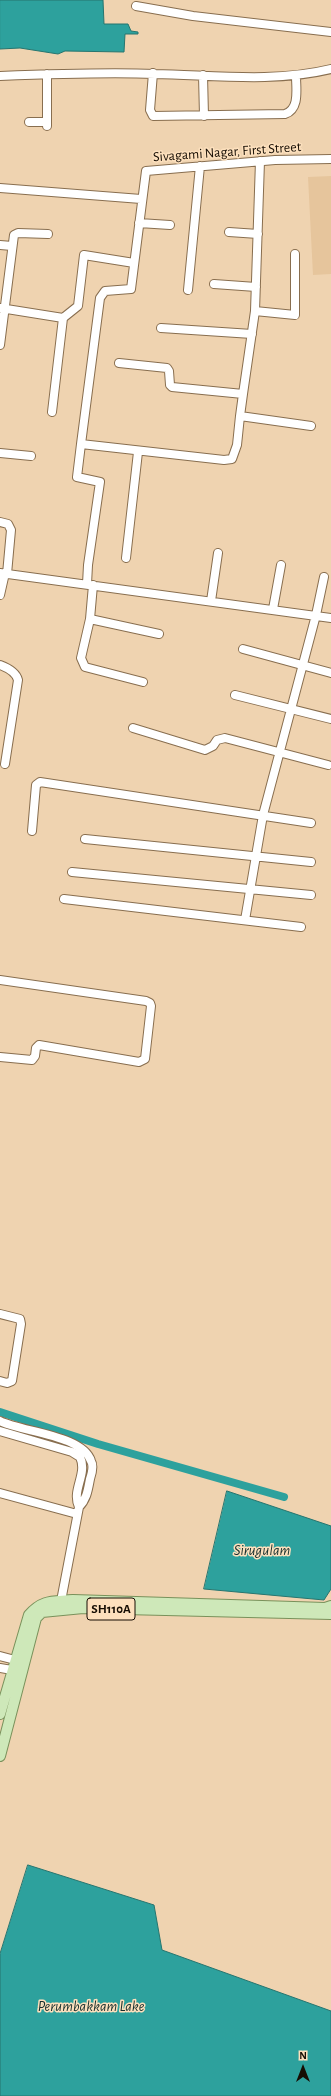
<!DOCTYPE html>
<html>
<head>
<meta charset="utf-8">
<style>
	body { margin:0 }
	#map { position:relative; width:331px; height:2096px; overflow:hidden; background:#efd3b0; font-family:"Alegreya Sans",sans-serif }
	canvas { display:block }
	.north { position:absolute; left:283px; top:2048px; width:40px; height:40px; -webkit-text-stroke:3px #fde0bd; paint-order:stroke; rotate:0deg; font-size:11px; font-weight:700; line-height:16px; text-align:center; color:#160d03 }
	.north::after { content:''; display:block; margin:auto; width:14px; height:18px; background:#160d03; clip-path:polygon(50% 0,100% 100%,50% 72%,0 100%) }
</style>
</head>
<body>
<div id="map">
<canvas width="331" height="2096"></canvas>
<div class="north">N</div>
</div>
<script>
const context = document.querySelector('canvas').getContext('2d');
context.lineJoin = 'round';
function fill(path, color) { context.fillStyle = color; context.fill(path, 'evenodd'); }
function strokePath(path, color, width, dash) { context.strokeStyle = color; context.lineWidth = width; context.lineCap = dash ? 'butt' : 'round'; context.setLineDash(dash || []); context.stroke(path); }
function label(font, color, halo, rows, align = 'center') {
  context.font = font + ' "Alegreya Sans",sans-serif'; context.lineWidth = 3; context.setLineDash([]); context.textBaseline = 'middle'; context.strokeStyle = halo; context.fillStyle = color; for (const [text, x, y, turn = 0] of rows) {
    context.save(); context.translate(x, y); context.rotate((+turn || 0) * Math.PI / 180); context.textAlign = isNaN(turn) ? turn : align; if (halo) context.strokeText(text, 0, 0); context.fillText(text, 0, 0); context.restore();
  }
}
fill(new Path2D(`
	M 331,176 L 331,274 L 313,275 L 308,177 Z`), '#e6c59c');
const water = new Path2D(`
	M 0,0 L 103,0 L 104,24 L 128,24 L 131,31 L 138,32 L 138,34 L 125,34 L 124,52 L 65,51 L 58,54 L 20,48 L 0,49 Z
	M 227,1491 L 331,1526 L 331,1589 L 324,1600 L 204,1589 Z
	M 28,1865 L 154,1905 L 162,1950 L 331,2011 L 331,2096 L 0,2096 L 0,1954 Z`);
fill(water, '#2da19d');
strokePath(water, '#26756f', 1);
strokePath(new Path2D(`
	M 0,1412 L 98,1444 L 284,1497`), '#2da19d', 8);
const minor = new Path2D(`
	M 136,6 L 193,16 L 331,32
	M 153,73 L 150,110 L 153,116 L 285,114 C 300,109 296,89 296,76
	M 203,75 L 204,116
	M 0,76 C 52,74 104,72 155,74 C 213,75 274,83 331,69
	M 29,122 L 47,122
	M 47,126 L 47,74
	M 0,188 L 141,199
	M 139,223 L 170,225
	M 229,232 L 258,234
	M 0,245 L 12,246
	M 214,284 L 256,287
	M 188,290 L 200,166
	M 0,308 L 63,318 L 78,306 L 84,255 L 134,263
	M 255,311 L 295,315 L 295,254
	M 161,328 L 252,334
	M 0,345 L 14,235 L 18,233 L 48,234
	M 119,363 L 167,368 L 169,371 L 170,385 L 172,387 L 243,394 L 255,311 L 260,161
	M 52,412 L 63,318
	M 240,416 L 243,394
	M 311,426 L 240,416 L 237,445 L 232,459 L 224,460 L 81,444 L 100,298 L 105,291 L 131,289 L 146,171 L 275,160 L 331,159
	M 81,444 L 77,477 L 100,482 L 88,565 L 87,584
	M 0,453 L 31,456
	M 0,522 L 8,524 L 11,530 L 7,574
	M 126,558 L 138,452
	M 0,573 L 331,618
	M 93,585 L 90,619 L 81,658 L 85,667 L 143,682
	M 0,595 L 5,573
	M 211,601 L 218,553
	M 273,609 L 281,565
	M 90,619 L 159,634
	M 243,649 L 331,673
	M 0,665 C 8,668 16,672 18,680 L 5,764
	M 235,695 L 331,719
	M 133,728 L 205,750 L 213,746 L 217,740 L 225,738 L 328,765
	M 32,831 L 36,785 L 40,782 L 311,823
	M 85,839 L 311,862
	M 72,872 L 311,895
	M 64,899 L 301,927
	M 245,920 L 263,815 L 316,615 L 324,577
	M 0,980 L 146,1001 L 150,1003 L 151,1006 L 145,1059 L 139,1062 L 39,1045 L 36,1048 L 35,1056 L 32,1060 L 0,1057
	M 0,1314 L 20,1319 L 21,1324 L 12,1381 L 7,1383 L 0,1381
	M 0,1421 C 22,1432 83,1435 91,1461 C 94,1466 92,1473 90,1479 C 88,1489 87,1499 79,1507 L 61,1601
	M 0,1431 L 72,1452 L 80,1457 C 88,1474 71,1490 79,1507
	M 0,1493 L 77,1514
	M 0,1656 L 15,1660
	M 0,1668 L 12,1670`);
const major = new Path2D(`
	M 0,1714 L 29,1615 C 43,1599 53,1602 73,1600 L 325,1608 L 331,1606
	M 0,1756 L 36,1618 L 42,1612 L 83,1608 L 331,1614`);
strokePath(minor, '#886e4f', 10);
strokePath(major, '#79915b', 12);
strokePath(minor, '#fff', 8);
strokePath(major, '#cee8b9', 10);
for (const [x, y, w] of [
	[111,1609,48]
]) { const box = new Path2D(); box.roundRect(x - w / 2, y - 11, w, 22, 3); context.fillStyle = '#fde0bd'; context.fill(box); strokePath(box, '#160d03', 1); }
label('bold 13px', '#160d03', null, [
	["SH110A",111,1609]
]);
label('14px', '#160d03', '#fde0bd', [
	["Sivagami Nagar, First Street",227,152,-4]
]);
label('italic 15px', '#162e2d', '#fde0bd', [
	["Sirugulam",262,1550],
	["Perumbakkam Lake",91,2006]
]);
</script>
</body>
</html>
